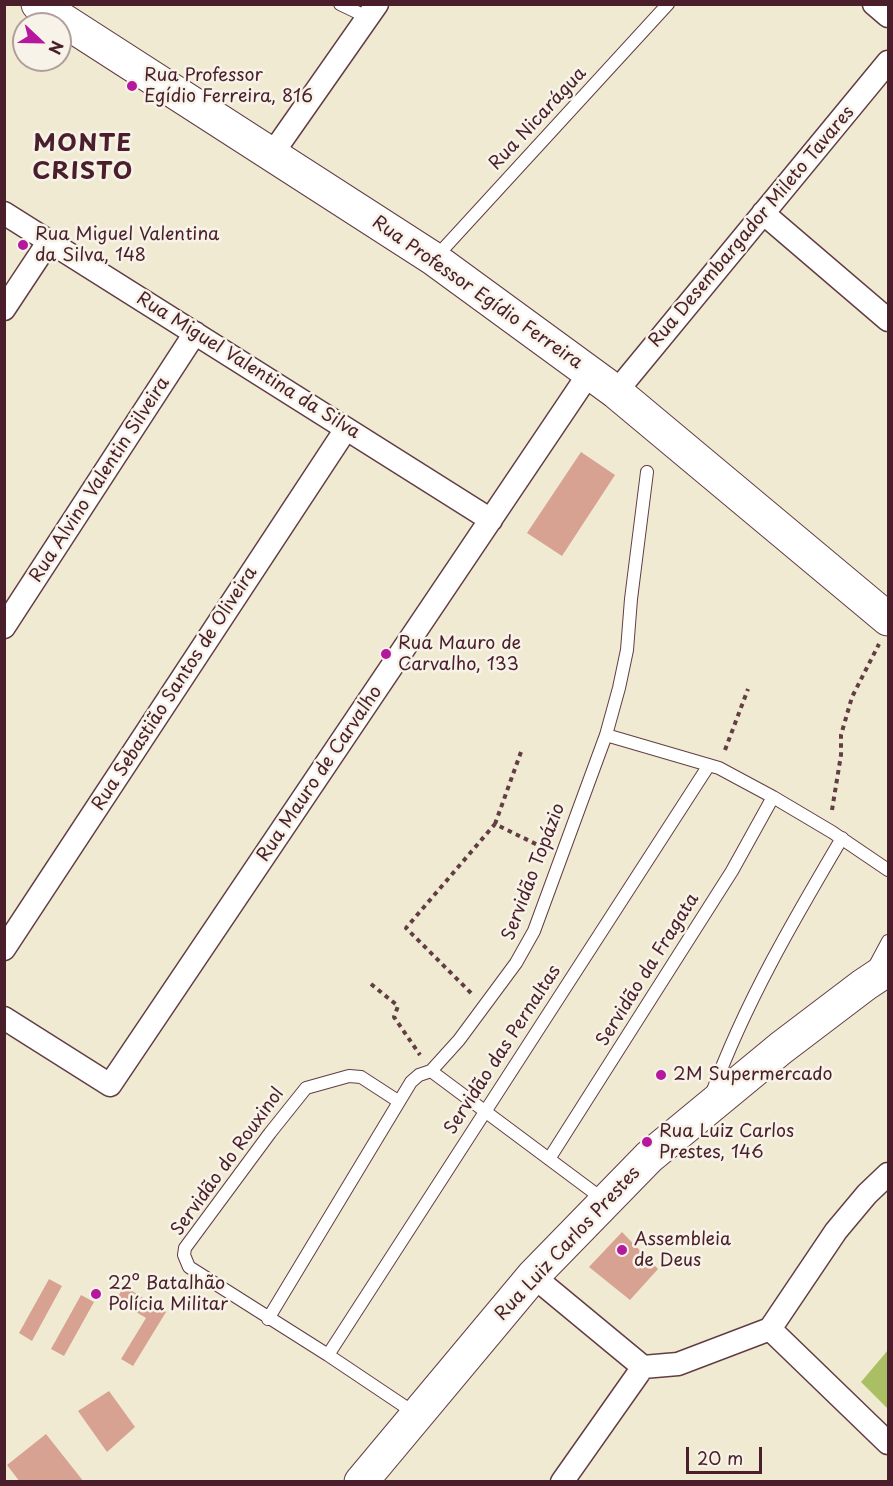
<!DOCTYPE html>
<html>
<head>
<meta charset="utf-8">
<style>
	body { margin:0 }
	#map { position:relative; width:893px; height:1486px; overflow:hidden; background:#f1ead3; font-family:"Playpen Sans",sans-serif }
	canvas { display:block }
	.frame { position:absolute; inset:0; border:6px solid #4a1f2b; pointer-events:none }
	.north { position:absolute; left:12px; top:12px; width:60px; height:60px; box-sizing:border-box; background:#f7f3e8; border:2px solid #b29e9c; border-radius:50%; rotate:112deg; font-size:16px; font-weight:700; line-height:24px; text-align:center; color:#4a1f2b }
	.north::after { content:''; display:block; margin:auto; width:21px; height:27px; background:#b5179e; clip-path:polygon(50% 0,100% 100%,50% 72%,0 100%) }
	.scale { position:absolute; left:686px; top:1447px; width:76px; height:27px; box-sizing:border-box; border:3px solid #4a1f2b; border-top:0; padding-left:8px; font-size:18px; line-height:21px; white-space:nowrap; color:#4a1f2b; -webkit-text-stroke:4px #f7f3e8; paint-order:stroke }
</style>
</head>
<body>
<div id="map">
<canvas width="893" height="1486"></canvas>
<div class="frame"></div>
<div class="north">N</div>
<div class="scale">20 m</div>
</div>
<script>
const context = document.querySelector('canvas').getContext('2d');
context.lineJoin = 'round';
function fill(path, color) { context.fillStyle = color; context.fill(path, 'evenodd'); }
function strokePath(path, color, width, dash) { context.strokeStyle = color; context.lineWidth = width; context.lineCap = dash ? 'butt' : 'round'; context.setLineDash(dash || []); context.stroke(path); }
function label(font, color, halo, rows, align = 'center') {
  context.font = font + ' "Playpen Sans",sans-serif'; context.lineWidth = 5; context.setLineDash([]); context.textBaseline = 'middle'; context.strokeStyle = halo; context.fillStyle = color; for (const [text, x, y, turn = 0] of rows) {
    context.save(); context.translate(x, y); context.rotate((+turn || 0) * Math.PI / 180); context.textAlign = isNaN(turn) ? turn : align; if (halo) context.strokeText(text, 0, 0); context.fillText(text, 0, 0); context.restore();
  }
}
fill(new Path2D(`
	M 888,1350 L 888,1409 L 861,1382 Z`), '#aabf64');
fill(new Path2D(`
	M 581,452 L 615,475 L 562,556 L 527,533 Z
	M 622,1232 L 658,1269 L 630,1300 L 589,1267 Z
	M 49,1279 L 62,1286 L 32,1341 L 19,1333 Z
	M 124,1286 L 166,1312 L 133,1366 L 121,1359 L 146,1318 L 116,1300 Z
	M 81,1295 L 94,1302 L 64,1356 L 51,1349 Z
	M 109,1391 L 135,1427 L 107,1452 L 78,1411 Z
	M 46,1434 L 84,1482 L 20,1482 L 7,1465 Z`), '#d7a291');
const lane = new Path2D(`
	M 340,4 L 367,17
	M 435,258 L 668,4
	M 606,735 L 719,768 L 773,797 L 832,832 L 888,870
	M 873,969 L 888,941
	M 431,1071 L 604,1200
	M 712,1093 C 745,1003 793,921 842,838
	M 398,1101 L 361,1077 L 349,1076 L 306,1088 L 270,1133 L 185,1248 L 184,1255 L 189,1267 L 328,1355 L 416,1414
	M 549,1159 L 732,871 L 773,797
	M 268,1319 L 411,1082 L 419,1075 L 431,1071 L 459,1040 L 516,963 L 534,931 L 606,735 L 619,688 L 627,650 L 631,599 L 647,472
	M 328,1355 L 709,765`);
const street = new Path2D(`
	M 874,4 L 888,16
	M 272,154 L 377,4
	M 4,213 L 491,520
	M 763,213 L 888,320
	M 4,309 L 49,241
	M 616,392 L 888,62
	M 4,627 L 195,333
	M 4,949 L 346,429
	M 4,1018 L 110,1085 L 590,372
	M 533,1276 L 643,1367 L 678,1364 L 770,1329 L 836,1231 L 867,1194 L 888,1174
	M 770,1329 L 888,1443
	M 562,1482 L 643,1367`);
const secondary = new Path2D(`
	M 38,4 L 434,259 L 616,392 L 888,619
	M 361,1482 L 533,1276 L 649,1157 L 781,1048 L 864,985 L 888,969`);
strokePath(lane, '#633d44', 14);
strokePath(street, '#633d44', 25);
strokePath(secondary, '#633d44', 35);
strokePath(new Path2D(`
	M 725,750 L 748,689
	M 832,810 L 841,755 L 841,735 L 852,697 L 879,644
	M 495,824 L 521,752
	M 371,984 L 398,1006 L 394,1017 L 420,1055
	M 471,993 L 406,928 L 495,824 L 546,849`), '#633d44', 4, [4.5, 4.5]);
strokePath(lane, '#fff', 12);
strokePath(street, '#fff', 22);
strokePath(secondary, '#fff', 33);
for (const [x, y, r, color] of [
	[132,86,6,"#b5179e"],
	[23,245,6,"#b5179e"],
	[386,654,6,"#b5179e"],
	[661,1075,6,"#b5179e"],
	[647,1142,6,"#b5179e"],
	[622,1250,6,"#b5179e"],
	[96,1294,6,"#b5179e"]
]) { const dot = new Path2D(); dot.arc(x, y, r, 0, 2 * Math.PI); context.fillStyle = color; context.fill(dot); strokePath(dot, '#f7f3e8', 2); }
label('18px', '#4a1f2b', '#f7f3e8', [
	["Rua Professor",144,76],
	["Egídio Ferreira, 816",144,97],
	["Rua Miguel Valentina",35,235],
	["da Silva, 148",35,256],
	["Rua Mauro de",398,644],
	["Carvalho, 133",398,665],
	["2M Supermercado",673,1075],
	["Rua Luiz Carlos",659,1132],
	["Prestes, 146",659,1153],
	["Assembleia",634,1240],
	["de Deus",634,1261],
	["22º Batalhão",108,1284],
	["Polícia Militar",108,1305]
], 'left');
label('18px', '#4a1f2b', '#f7f3e8', [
	["Rua Nicarágua",538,119,-47],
	["Rua Desembargador Mileto Tavares",752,227,-50],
	["Rua Professor Egídio Ferreira",477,293,35],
	["Rua Miguel Valentina da Silva",248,366,32],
	["Rua Alvino Valentin Silveira",100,480,-57],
	["Rua Sebastião Santos de Oliveira",175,689,-57],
	["Rua Mauro de Carvalho",320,774,-56],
	["Servidão Topázio",534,872,-69],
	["Servidão da Fragata",648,970,-58],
	["Servidão das Pernaltas",503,1050,-57],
	["Servidão do Rouxinol",228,1162,-54],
	["Rua Luiz Carlos Prestes",568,1244,-47]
]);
context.letterSpacing = '1.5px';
label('bold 24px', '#4a1f2b', '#f7f3e8', [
	["MONTE",83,144],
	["CRISTO",83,172]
]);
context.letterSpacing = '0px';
</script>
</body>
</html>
